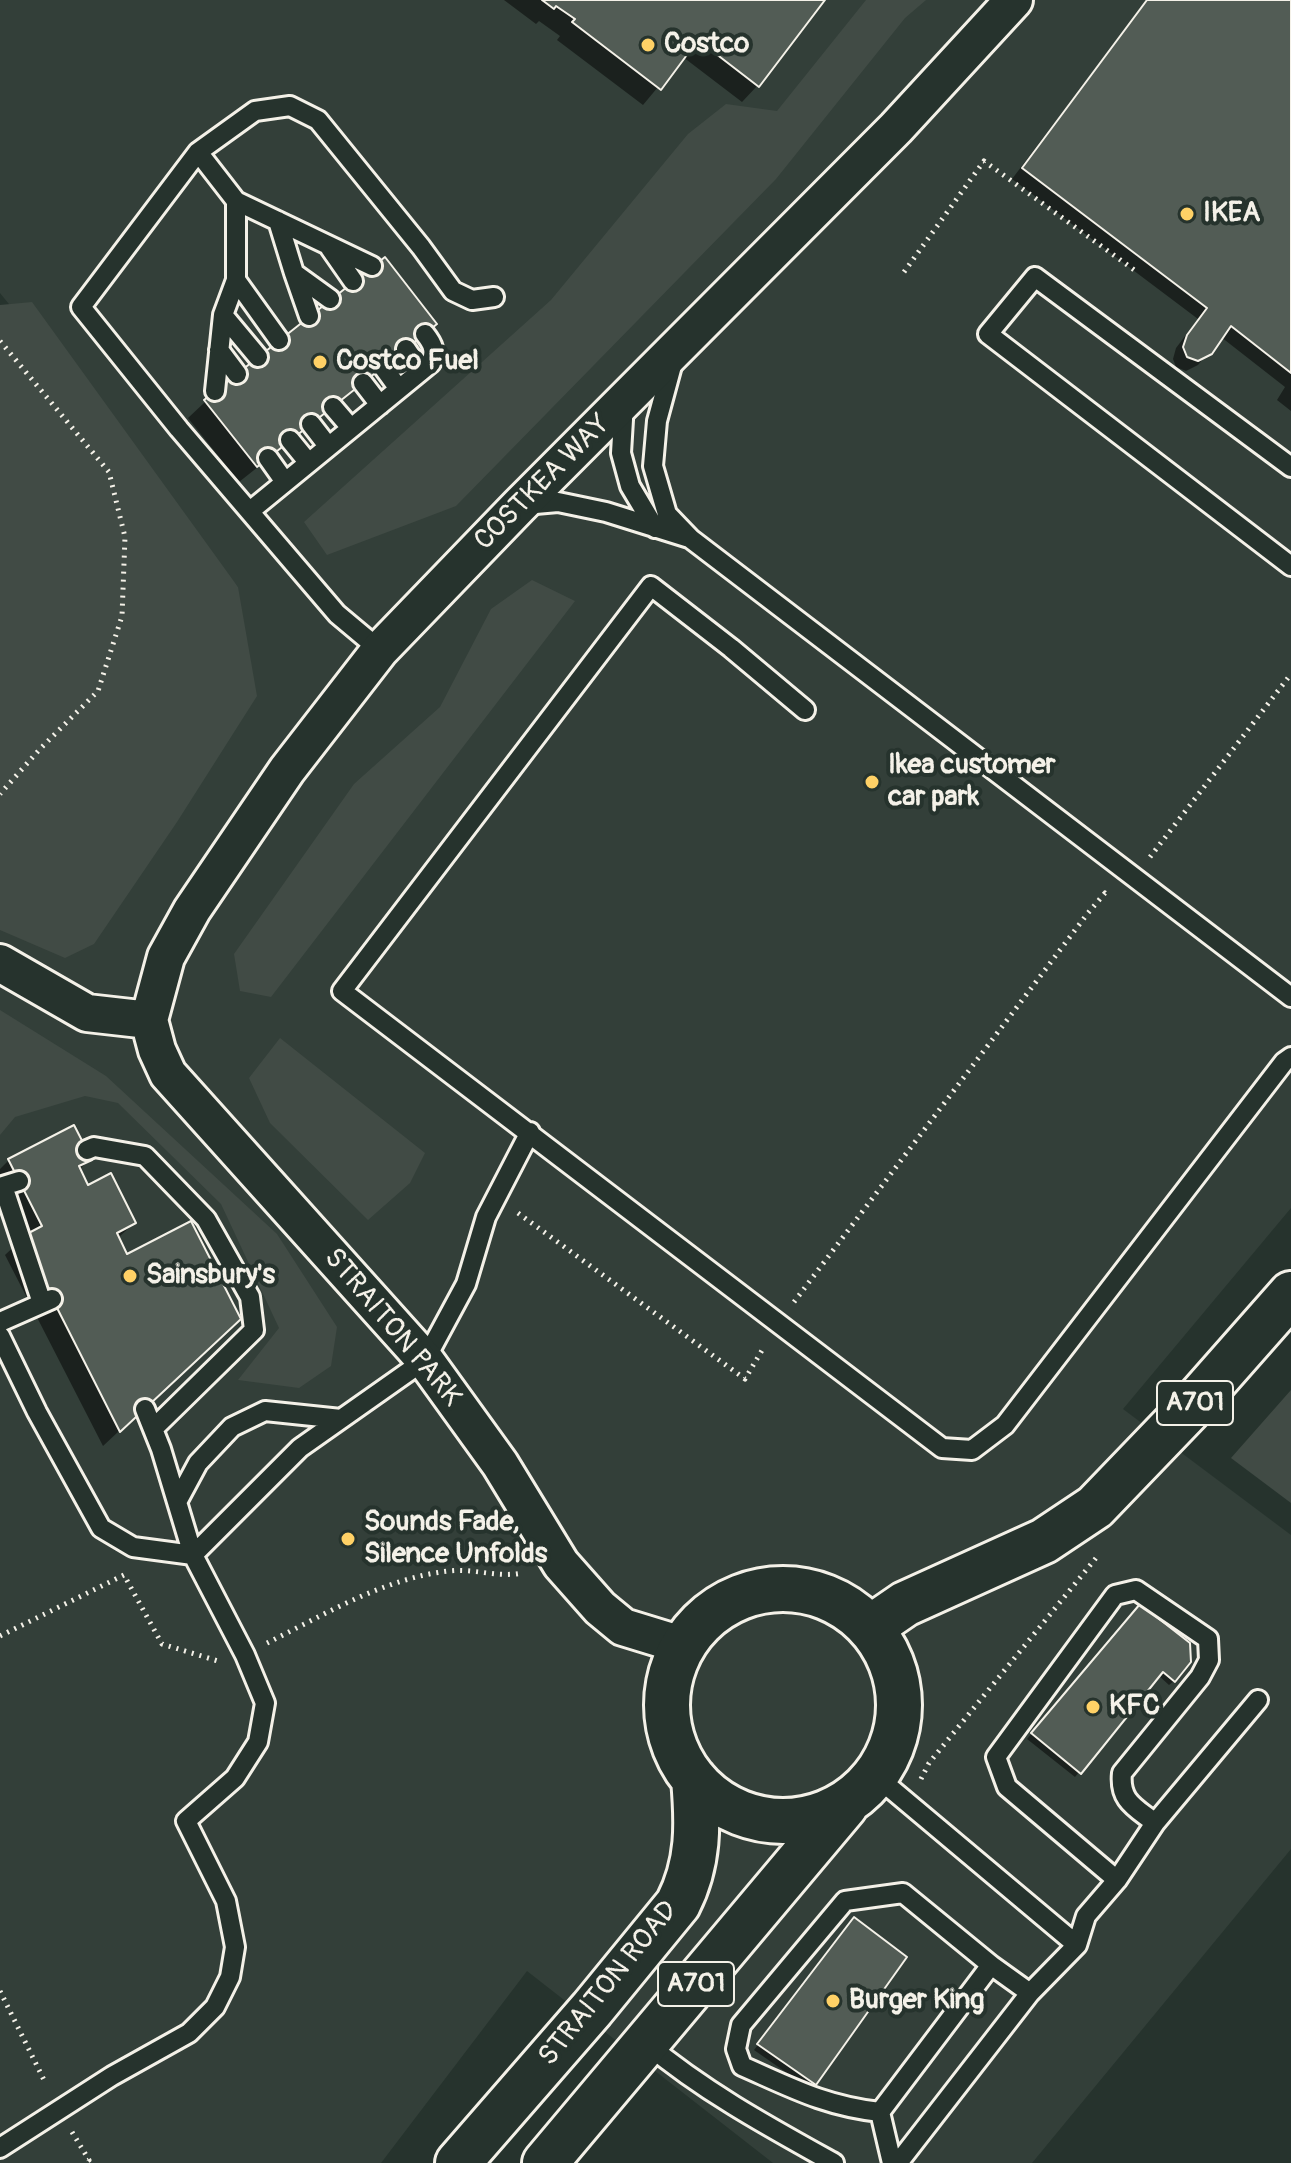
<!DOCTYPE html>
<html>
<head>
<meta charset="utf-8">
<style>
	body { margin:0 }
	canvas { display:block; background:#26332d }
</style>
</head>
<body>
<canvas width="1291" height="2163"></canvas>
<script>
const context = document.querySelector('canvas').getContext('2d');
context.lineJoin = 'round';
function fill(path, color) { context.fillStyle = color; context.fill(path, 'evenodd'); }
function strokePath(path, color, width, dash) { context.strokeStyle = color; context.lineWidth = width; context.lineCap = dash ? 'butt' : 'round'; context.setLineDash(dash || []); context.stroke(path); }
function label(font, color, halo, rows, align = 'center') {
  context.font = font + ' Pangolin,sans-serif'; context.lineWidth = 8; context.setLineDash([]); context.textBaseline = 'middle'; context.strokeStyle = halo; context.fillStyle = color; for (const [text, x, y, turn = 0] of rows) {
    context.save(); context.translate(x, y); context.rotate((+turn || 0) * Math.PI / 180); context.textAlign = isNaN(turn) ? turn : align; if (halo) context.strokeText(text, 0, 0); context.fillText(text, 0, 0); context.restore();
  }
}
fill(new Path2D(`
	M 0,0 L 1291,0 L 1291,1208 L 1123,1409 L 1291,1535 L 1291,1849 L 1032,2163 L 773,2163 L 527,1971 L 381,2163 L 0,2163 L 0,825 L 238,587 L 0,293 Z`), '#333f39');
fill(new Path2D(`
	M 866,0 L 926,0 L 905,18 L 776,179 L 456,506 L 327,555 L 304,522 L 551,300 L 688,134 L 726,104 L 777,111 Z
	M 32,302 L 238,587 L 257,696 L 177,822 L 94,944 L 65,958 L 0,930 L 0,305 Z
	M 532,580 L 575,601 L 271,997 L 240,991 L 234,954 L 354,784 L 440,707 L 491,609 Z
	M 0,1010 L 106,1076 L 277,1234 L 337,1327 L 331,1366 L 299,1388 L 238,1380 L 279,1328 L 221,1204 L 118,1103 L 85,1096 L 15,1117 L 0,1135 Z
	M 280,1038 L 425,1153 L 410,1183 L 368,1220 L 270,1123 L 249,1078 Z
	M 1291,1390 L 1291,1503 L 1231,1458 Z`), '#414b45');
fill(new Path2D(`
	M 504,0 L 823,0 L 758,85 L 742,102 L 683,57 L 643,105 L 557,40 L 560,36 L 539,21 L 536,24 Z
	M 1147,0 L 1291,0 L 1291,411 L 1277,400 L 1285,387 L 1221,337 L 1198,365 L 1186,371 L 1176,367 L 1173,359 L 1176,348 L 1198,319 L 1012,179 Z
	M 384,259 L 418,340 L 239,482 L 188,418 L 205,402 Z
	M 9,1160 L 89,1160 L 79,1170 L 87,1188 L 134,1223 L 117,1239 L 127,1256 L 222,1335 L 103,1446 L 5,1255 L 22,1239 L 0,1192 L 0,1169 Z
	M 1135,1611 L 1174,1681 L 1169,1685 L 1158,1675 L 1075,1777 L 1027,1739 Z
	M 849,1924 L 904,1957 L 810,2089 L 754,2050 Z`), '#0007');
const building = new Path2D(`
	M 542,0 L 825,0 L 759,87 L 698,40 L 661,90 L 572,22 L 575,19 L 556,6 L 554,9 Z
	M 1147,0 L 1291,0 L 1291,373 L 1231,326 L 1212,354 L 1198,361 L 1187,357 L 1183,347 L 1187,335 L 1207,308 L 1022,168 Z
	M 385,257 L 437,324 L 257,467 L 204,400 Z
	M 74,1125 L 92,1160 L 79,1166 L 88,1185 L 111,1173 L 136,1223 L 117,1233 L 127,1254 L 191,1221 L 241,1319 L 120,1432 L 21,1237 L 42,1226 L 8,1159 Z
	M 1140,1604 L 1190,1643 L 1191,1662 L 1175,1682 L 1163,1672 L 1081,1774 L 1031,1733 Z
	M 854,1917 L 907,1957 L 816,2085 L 757,2044 Z`);
fill(building, '#525c55');
strokePath(building, '#f4f1e8', 2);
const service = new Path2D(`
	M 198,152 L 236,201 L 372,266
	M 278,221 L 294,273 L 330,299
	M 330,248 L 353,281
	M 294,273 L 309,316
	M 236,280 L 279,340
	M 223,315 L 258,357
	M 406,349 L 421,371
	M 219,350 L 237,374
	M 673,362 L 657,421 L 653,466 L 667,514 L 691,539 L 1291,997
	M 383,367 L 399,389
	M 363,383 L 380,405
	M 215,391 L 223,315 L 236,280 L 236,201
	M 624,403 L 621,453 L 630,486 L 655,528
	M 333,407 L 351,428
	M 311,424 L 328,446
	M 290,440 L 308,462
	M 268,458 L 285,482
	M 1291,467 L 1035,277 L 988,334 L 1291,566
	M 524,505 L 558,502 L 606,512 L 689,538
	M 250,511 L 431,363 C 436,351 433,344 425,334
	M 380,650 L 337,614 L 179,429 L 81,307 L 198,152 L 255,111 L 290,106 L 318,120 L 421,247 L 453,291 L 472,300 L 494,297
	M 805,710 L 731,648 L 651,586 L 342,991 L 942,1448 L 972,1450 L 1005,1425 L 1284,1062 L 1291,1057
	M 87,1150 L 94,1147 L 145,1156 L 206,1219 L 250,1297 L 254,1330 L 153,1429
	M 19,1181 L 3,1186 L 42,1303
	M 0,1322 L 52,1299
	M 0,1336 L 37,1412 L 101,1528 L 133,1547 L 193,1555
	M 177,1502 L 198,1463 L 232,1427 L 265,1411 L 341,1419
	M 193,1555 L 300,1448 L 425,1360 L 466,1284 L 486,1217 L 530,1132
	M 877,1777 L 1077,1945
	M 1117,1880 L 1007,1787 L 996,1757 L 1115,1595 L 1136,1590 L 1208,1639 L 1209,1660 L 1200,1677 L 1122,1773 C 1119,1801 1135,1807 1155,1823
	M 1030,1993 L 1077,1945 L 1086,1916 L 1117,1880 L 1155,1823 L 1258,1700
	M 646,2043 C 703,2091 769,2127 834,2163
	M 880,2112 C 825,2106 792,2088 742,2066 L 736,2049 L 741,2025 L 845,1901 L 903,1893 L 991,1965
	M 0,2148 L 112,2076 L 189,2033 L 215,2007 L 230,1977 L 235,1947 L 226,1901 L 186,1821 L 235,1778 L 258,1742 L 265,1703 L 245,1655 L 193,1555 L 161,1449 L 145,1409
	M 892,2163 L 880,2112 L 991,1965 L 1030,1993 L 898,2163`);
const minor = new Path2D(`
	M 0,963 L 87,1013 L 149,1020
	M 685,1646 L 623,1627 L 600,1608 L 561,1564 L 500,1464 L 425,1360 L 168,1074 L 157,1050 L 149,1020 L 166,957 L 192,910 L 287,770 L 380,650 L 519,506 L 896,128 L 1014,0`);
const primary = new Path2D(`
	M667 1705a116 116 0 1 1 232 0a116 116 0 1 1-232 0Z
	M 870,1628 L 905,1604 L 1044,1541 L 1095,1507 L 1194,1404 L 1291,1294
	M 458,2163 L 592,2009 L 678,1904 C 699,1863 698,1824 694,1779
	M 545,2163 L 845,1806`);
strokePath(service, '#f4f1e8', 24);
strokePath(minor, '#f4f1e8', 42);
strokePath(primary, '#f4f1e8', 50);
strokePath(new Path2D(`
	M 904,272 L 984,161 L 1137,272
	M 0,341 L 109,472 L 125,537 L 122,616 L 98,691 L 39,750 L 0,794
	M 1150,857 L 1291,674
	M 518,1213 L 745,1379 L 764,1347
	M 794,1302 L 1088,913 L 1105,893 L 1108,896
	M 0,1636 L 124,1575 L 162,1644 L 218,1661
	M 267,1643 C 324,1615 384,1578 449,1571 C 473,1568 497,1578 522,1573
	M 921,1779 L 929,1763 L 1096,1558
	M 0,1991 L 46,2084
	M 72,2132 L 89,2160 L 84,2163`), '#f4f1e8', 5, [2, 6]);
strokePath(service, '#26332d', 18);
strokePath(minor, '#26332d', 36);
strokePath(primary, '#26332d', 44);
for (const [x, y, r, color] of [
	[648,45,8,"#ffd166"],
	[1187,214,8,"#ffd166"],
	[320,362,8,"#ffd166"],
	[872,782,8,"#ffd166"],
	[130,1276,8,"#ffd166"],
	[348,1539,8,"#ffd166"],
	[1093,1707,8,"#ffd166"],
	[833,2001,8,"#ffd166"]
]) { const dot = new Path2D(); dot.arc(x, y, r, 0, 2 * Math.PI); context.fillStyle = color; context.fill(dot); strokePath(dot, '#26332d', 3); }
for (const [x, y, w] of [
	[1195,1403,76],
	[696,1984,76]
]) { const box = new Path2D(); box.roundRect(x - w / 2, y - 22, w, 44, 6); context.fillStyle = '#26332d'; context.fill(box); strokePath(box, '#f4f1e8', 2); }
label('bold 26px', '#f4f1e8', null, [
	["A701",1195,1403],
	["A701",696,1984]
]);
label('bold 28px', '#f4f1e8', '#26332d', [
	["Costco",664,45],
	["IKEA",1203,214],
	["Costco Fuel",336,362],
	["Ikea customer",888,766],
	["car park",888,798],
	["Sainsbury's",146,1276],
	["Sounds Fade,",364,1523],
	["Silence Unfolds",364,1555],
	["KFC",1109,1707],
	["Burger King",849,2001]
], 'left');
label('28px', '#f4f1e8', '#26332d', [
	["COSTKEA WAY",543,483,-45],
	["STRAITON PARK",392,1328,50],
	["STRAITON ROAD",609,1984,-51]
]);
</script>
</body>
</html>
